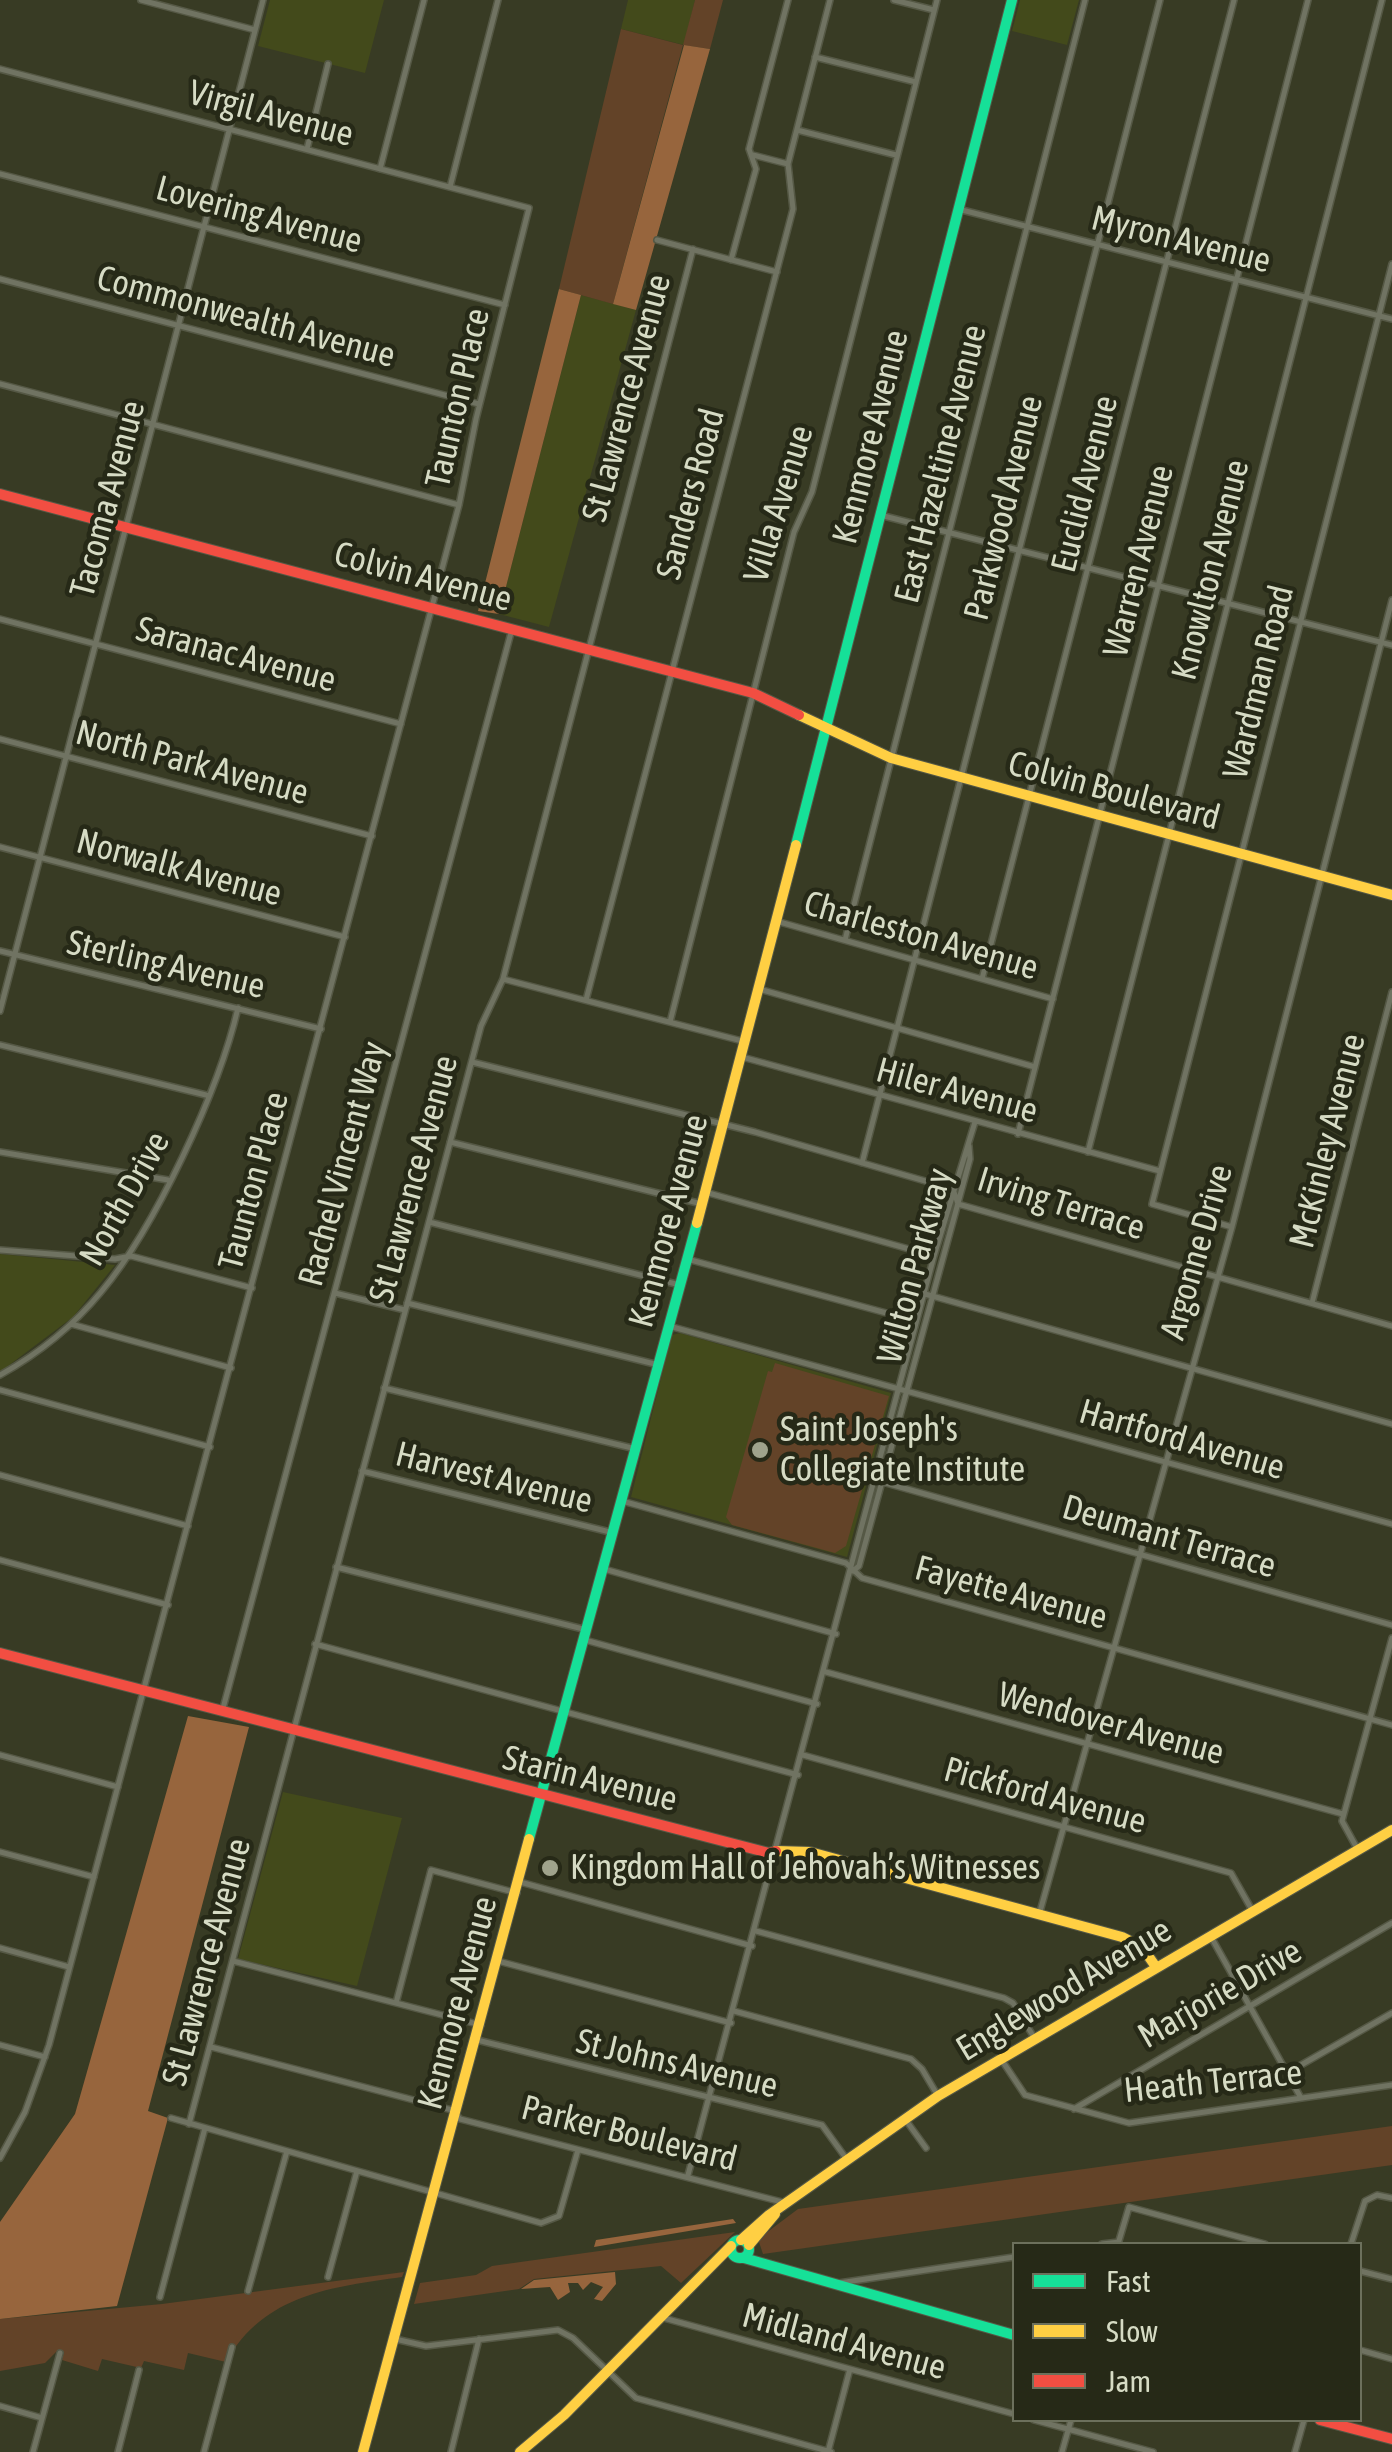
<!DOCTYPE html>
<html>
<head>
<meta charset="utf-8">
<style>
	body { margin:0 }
	#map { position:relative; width:1392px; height:2452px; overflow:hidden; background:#383b24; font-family:"Asap Condensed",sans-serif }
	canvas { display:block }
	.legend { position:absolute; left:1012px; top:2242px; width:350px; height:180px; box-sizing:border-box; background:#262917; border:2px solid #6c705c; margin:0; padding:12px 18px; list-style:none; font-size:30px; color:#d6dbc4 }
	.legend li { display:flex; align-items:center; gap:20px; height:50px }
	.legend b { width:50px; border:2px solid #6c705c }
</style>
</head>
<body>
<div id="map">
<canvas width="1392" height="2452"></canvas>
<ul class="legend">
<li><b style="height:12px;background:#16e098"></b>Fast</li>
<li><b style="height:12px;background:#ffcf43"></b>Slow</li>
<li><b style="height:12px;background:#f24e42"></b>Jam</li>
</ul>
</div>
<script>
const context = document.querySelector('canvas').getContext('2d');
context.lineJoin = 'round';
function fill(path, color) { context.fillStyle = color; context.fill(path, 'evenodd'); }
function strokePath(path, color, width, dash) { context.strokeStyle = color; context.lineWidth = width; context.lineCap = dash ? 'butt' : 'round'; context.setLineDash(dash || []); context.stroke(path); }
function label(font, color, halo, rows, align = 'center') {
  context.font = font + ' "Asap Condensed",sans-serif'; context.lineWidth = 9; context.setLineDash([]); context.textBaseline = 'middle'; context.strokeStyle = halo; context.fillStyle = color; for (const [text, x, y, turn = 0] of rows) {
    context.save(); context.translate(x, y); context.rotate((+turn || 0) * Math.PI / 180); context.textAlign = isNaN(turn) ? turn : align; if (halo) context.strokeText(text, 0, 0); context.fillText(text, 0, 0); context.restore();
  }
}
fill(new Path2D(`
	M 270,0 L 384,0 L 365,73 L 258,46 Z
	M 628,0 L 695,0 L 684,45 L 621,29 Z
	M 1020,0 L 1079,0 L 1067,45 L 1012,31 Z
	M 581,295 L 636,310 L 549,627 L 499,614 Z
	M 0,1254 L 115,1265 L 73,1317 L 0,1372 Z
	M 680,1333 L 891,1393 L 847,1557 L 631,1497 L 672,1335 Z
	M 283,1792 L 402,1818 L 357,1986 L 238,1959 Z`), '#434a1b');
fill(new Path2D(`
	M 695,0 L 723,0 L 710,49 L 683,45 L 613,304 L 559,289 L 621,29 L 683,45 Z
	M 775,1363 L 889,1396 L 846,1546 L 835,1553 L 732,1525 L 726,1517 L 768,1371 L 772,1372 Z
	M 1392,2126 L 1392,2165 L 763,2254 L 758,2239 L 798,2209 Z
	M 735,2232 L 681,2283 L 661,2266 L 534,2279 L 519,2289 L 414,2304 L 420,2283 L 476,2275 L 492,2266 Z
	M 404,2272 L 402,2277 C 332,2287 264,2294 226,2362 L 188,2353 L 184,2370 L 144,2361 L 141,2368 L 102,2359 L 98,2371 L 62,2360 L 64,2352 L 58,2350 L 45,2363 L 0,2371 L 0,2319 L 162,2304 Z`), '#634328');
fill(new Path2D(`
	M 684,45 L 710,49 L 636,310 L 613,304 Z
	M 559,289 L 581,295 L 499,614 L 478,611 Z
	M 188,1716 L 249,1727 L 148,2111 L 168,2118 L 117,2306 L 0,2319 L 0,2222 L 75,2114 Z
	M 733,2219 L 736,2223 L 594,2247 L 596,2240 Z
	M 615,2272 L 616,2284 L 602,2301 L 594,2299 L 603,2287 L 591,2282 L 583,2290 L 578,2283 L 568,2283 L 570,2292 L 558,2300 L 550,2287 L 521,2289 L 534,2280 Z`), '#97653d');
const street = new Path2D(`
	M 141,0 L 255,30
	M 894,0 L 934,10
	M 815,57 L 916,82
	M 0,69 L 529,208 L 476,419 L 459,505 L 49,2045 L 25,2112 L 0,2158
	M 797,130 L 896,155
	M 307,149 L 328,64
	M 753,155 L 788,164
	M 380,169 L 424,0
	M 0,174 L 505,305
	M 450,187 L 498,0
	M 958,209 L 1392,319
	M 657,240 L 777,272
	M 731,260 L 756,169 L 749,149 L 788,0
	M 0,279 L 479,404
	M 0,384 L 459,505
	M 880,515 L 1392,645
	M 0,619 L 401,724
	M 0,739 L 372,836
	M 0,847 L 345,937
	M 776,921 L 1053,999
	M 845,940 L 1085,0
	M 0,951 L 321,1029
	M 503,979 L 746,1042
	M 982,979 L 1234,0
	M 759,989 L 897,1028 L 862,1163
	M 586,1000 L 793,209 L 788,164 L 830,0
	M 0,1011 L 263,0
	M 670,1022 L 794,532 L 812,492 L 937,0
	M 0,1045 L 206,1095
	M 742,1057 L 1160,1171
	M 472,1062 L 755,1132 L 953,1189 L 958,1204 L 1392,1326
	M 1035,1067 L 897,1028 L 1160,0
	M 1018,1134 L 1308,0
	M 450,1142 L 702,1204
	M 0,1152 L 168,1180
	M 1088,1152 L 1382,0
	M 705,1192 L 934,1256
	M 429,1222 L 680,1285
	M 1232,1227 L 1152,1204 L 1392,264
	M 0,1250 L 115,1259 L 131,1256 L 252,1288
	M 687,1259 L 916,1321
	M 335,1293 L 405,1310
	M 925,1294 L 1392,1424
	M 407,1303 L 659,1365
	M 1312,1303 L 1392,992
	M 71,1324 L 231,1368
	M 669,1326 L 1392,1524
	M 0,1375 C 38,1354 73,1326 101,1292 C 155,1228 219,1090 238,1008
	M 384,1388 L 636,1449
	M 0,1390 L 210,1447
	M 362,1471 L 614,1533
	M 0,1475 L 188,1526
	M 875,1480 L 1392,1625
	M 622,1501 L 846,1563 L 862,1578 L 1392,1725
	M 0,1560 L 168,1605
	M 336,1567 L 587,1630
	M 604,1569 L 836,1634
	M 853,1571 L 859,1566 L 970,1159 L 969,1146
	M 585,1640 L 817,1704
	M 315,1644 L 798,1775
	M 826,1672 L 1343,1814
	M 222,1712 L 512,629
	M 0,1755 L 118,1787
	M 803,1755 L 1231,1873 L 1252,1910
	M 1358,1850 L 1342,1821 L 1392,1638
	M 0,1852 L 94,1877
	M 520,1882 L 752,1946
	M 1039,1915 L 1232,1227 L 1392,600
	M 756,1931 L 1004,1998 L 1013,2003 L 1035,2039
	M 1210,1935 L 1301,2098
	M 0,1948 L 69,1967
	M 233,1961 L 481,2025
	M 498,1961 L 731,2023
	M 396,2003 L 431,1870 L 517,1893
	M 734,2011 L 911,2059 L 922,2069 L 938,2096
	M 477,2040 L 822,2125 L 848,2161
	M 0,2045 L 45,2057
	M 211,2047 L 452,2110 L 460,2119 L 786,2203
	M 1001,2059 L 1025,2095 L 1129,2123 L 1392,2085
	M 1287,2073 L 1392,2013
	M 1074,2109 L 1392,1923
	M 171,2118 L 541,2223 L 559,2216 L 578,2150
	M 905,2119 L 926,2148
	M 189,2124 L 481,1026 L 503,979 L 693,249
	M 688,2175 L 934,1256 L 975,1122
	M 1102,2244 L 1119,2242
	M 1118,2244 L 1129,2207 L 1265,2244
	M 1351,2244 L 1365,2201 L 1377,2195 L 1392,2198
	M 1360,2271 L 1392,2279
	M 328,2277 L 357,2171
	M 839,2283 L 1014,2257
	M 248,2291 L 287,2151
	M 160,2297 L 205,2128
	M 660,2317 L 1014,2414
	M 395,2339 L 426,2346 L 558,2330 L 573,2338 L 636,2398 L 831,2452
	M 1360,2350 L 1392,2359
	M 0,2406 L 42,2418
	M 1034,2420 L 1153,2452
	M 33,2452 L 60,2353
	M 118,2452 L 139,2370
	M 204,2452 L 232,2347
	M 451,2452 L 479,2339
	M 828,2452 L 850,2369
	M 1062,2452 L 1071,2420
	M 1295,2452 L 1304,2420`);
const fast = new Path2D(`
	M 796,845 L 1012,0
	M 529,1839 L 697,1223
	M731 2249a9 9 0 1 1 18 0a9 9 0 1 1-18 0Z
	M 744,2258 L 1014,2335`);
const slow = new Path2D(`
	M 799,715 L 891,758 L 1392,895
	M 697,1223 L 796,845
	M 776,1851 L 810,1852 L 1122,1937 L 1142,1947 L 1156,1967
	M 741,2240 L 769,2215 L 938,2096 L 1392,1830
	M 749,2245 L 775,2214
	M 363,2452 L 529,1839
	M 520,2452 L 564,2415 L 731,2246`);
const jam = new Path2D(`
	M 0,494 L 753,693 L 799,715
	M 0,1653 L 769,1853 L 776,1851
	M 1320,2420 L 1392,2439`);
strokePath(street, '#555845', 8);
strokePath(fast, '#555845', 12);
strokePath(slow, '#555845', 12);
strokePath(jam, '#555845', 12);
strokePath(street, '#707362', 5);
strokePath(fast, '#16e098', 10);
strokePath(slow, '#ffcf43', 10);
strokePath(jam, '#f24e42', 10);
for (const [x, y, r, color] of [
	[760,1450,10,"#9fa38c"],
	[550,1868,10,"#9fa38c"]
]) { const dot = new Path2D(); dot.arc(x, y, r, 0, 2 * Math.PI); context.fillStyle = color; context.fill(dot); strokePath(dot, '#262917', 4); }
label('35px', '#d6dbc4', '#262917', [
	["Virgil Avenue",271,114,15],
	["Lovering Avenue",259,215,15],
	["Myron Avenue",1181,240,14],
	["Commonwealth Avenue",246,317,15],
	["Taunton Place",458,398,-77],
	["St Lawrence Avenue",627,398,-75],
	["Kenmore Avenue",871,437,-76],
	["East Hazeltine Avenue",941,464,-76],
	["Euclid Avenue",1085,484,-76],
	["Sanders Road",691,494,-75],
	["Tacoma Avenue",108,499,-75],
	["Villa Avenue",779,504,-73],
	["Parkwood Avenue",1004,508,-76],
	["Warren Avenue",1139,561,-76],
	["Knowlton Avenue",1211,570,-76],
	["Colvin Avenue",423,577,15],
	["Saranac Avenue",236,655,15],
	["Wardman Road",1259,682,-76],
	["North Park Avenue",192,763,15],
	["Colvin Boulevard",1114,791,15],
	["Norwalk Avenue",179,868,15],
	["Charleston Avenue",921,936,16],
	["Sterling Avenue",166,965,13],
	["Hiler Avenue",957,1091,15],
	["McKinley Avenue",1328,1141,-76],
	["Rachel Vincent Way",343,1164,-75],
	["St Lawrence Avenue",414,1179,-75],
	["Taunton Place",254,1181,-75],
	["North Drive",125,1199,-61],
	["Irving Terrace",1061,1204,17],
	["Kenmore Avenue",669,1221,-75],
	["Argonne Drive",1197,1252,-74],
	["Wilton Parkway",915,1266,-75],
	["Hartford Avenue",1182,1440,16],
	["Harvest Avenue",494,1478,14],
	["Deumant Terrace",1169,1537,16],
	["Fayette Avenue",1011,1593,15],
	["Wendover Avenue",1111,1724,15],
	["Starin Avenue",590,1779,14],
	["Pickford Avenue",1045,1796,15],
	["St Lawrence Avenue",207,1962,-75],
	["Englewood Avenue",1064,1990,-31],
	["Marjorie Drive",1220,1994,-30],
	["Kenmore Avenue",458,2003,-75],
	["St Johns Avenue",677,2064,13],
	["Heath Terrace",1213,2082,-6],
	["Parker Boulevard",629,2134,14],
	["Midland Avenue",844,2342,15]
]);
label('35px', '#d6dbc4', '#262917', [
	["Saint Joseph's",780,1430],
	["Collegiate Institute",780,1470],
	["Kingdom Hall of Jehovah’s Witnesses",570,1868]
], 'left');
</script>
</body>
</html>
